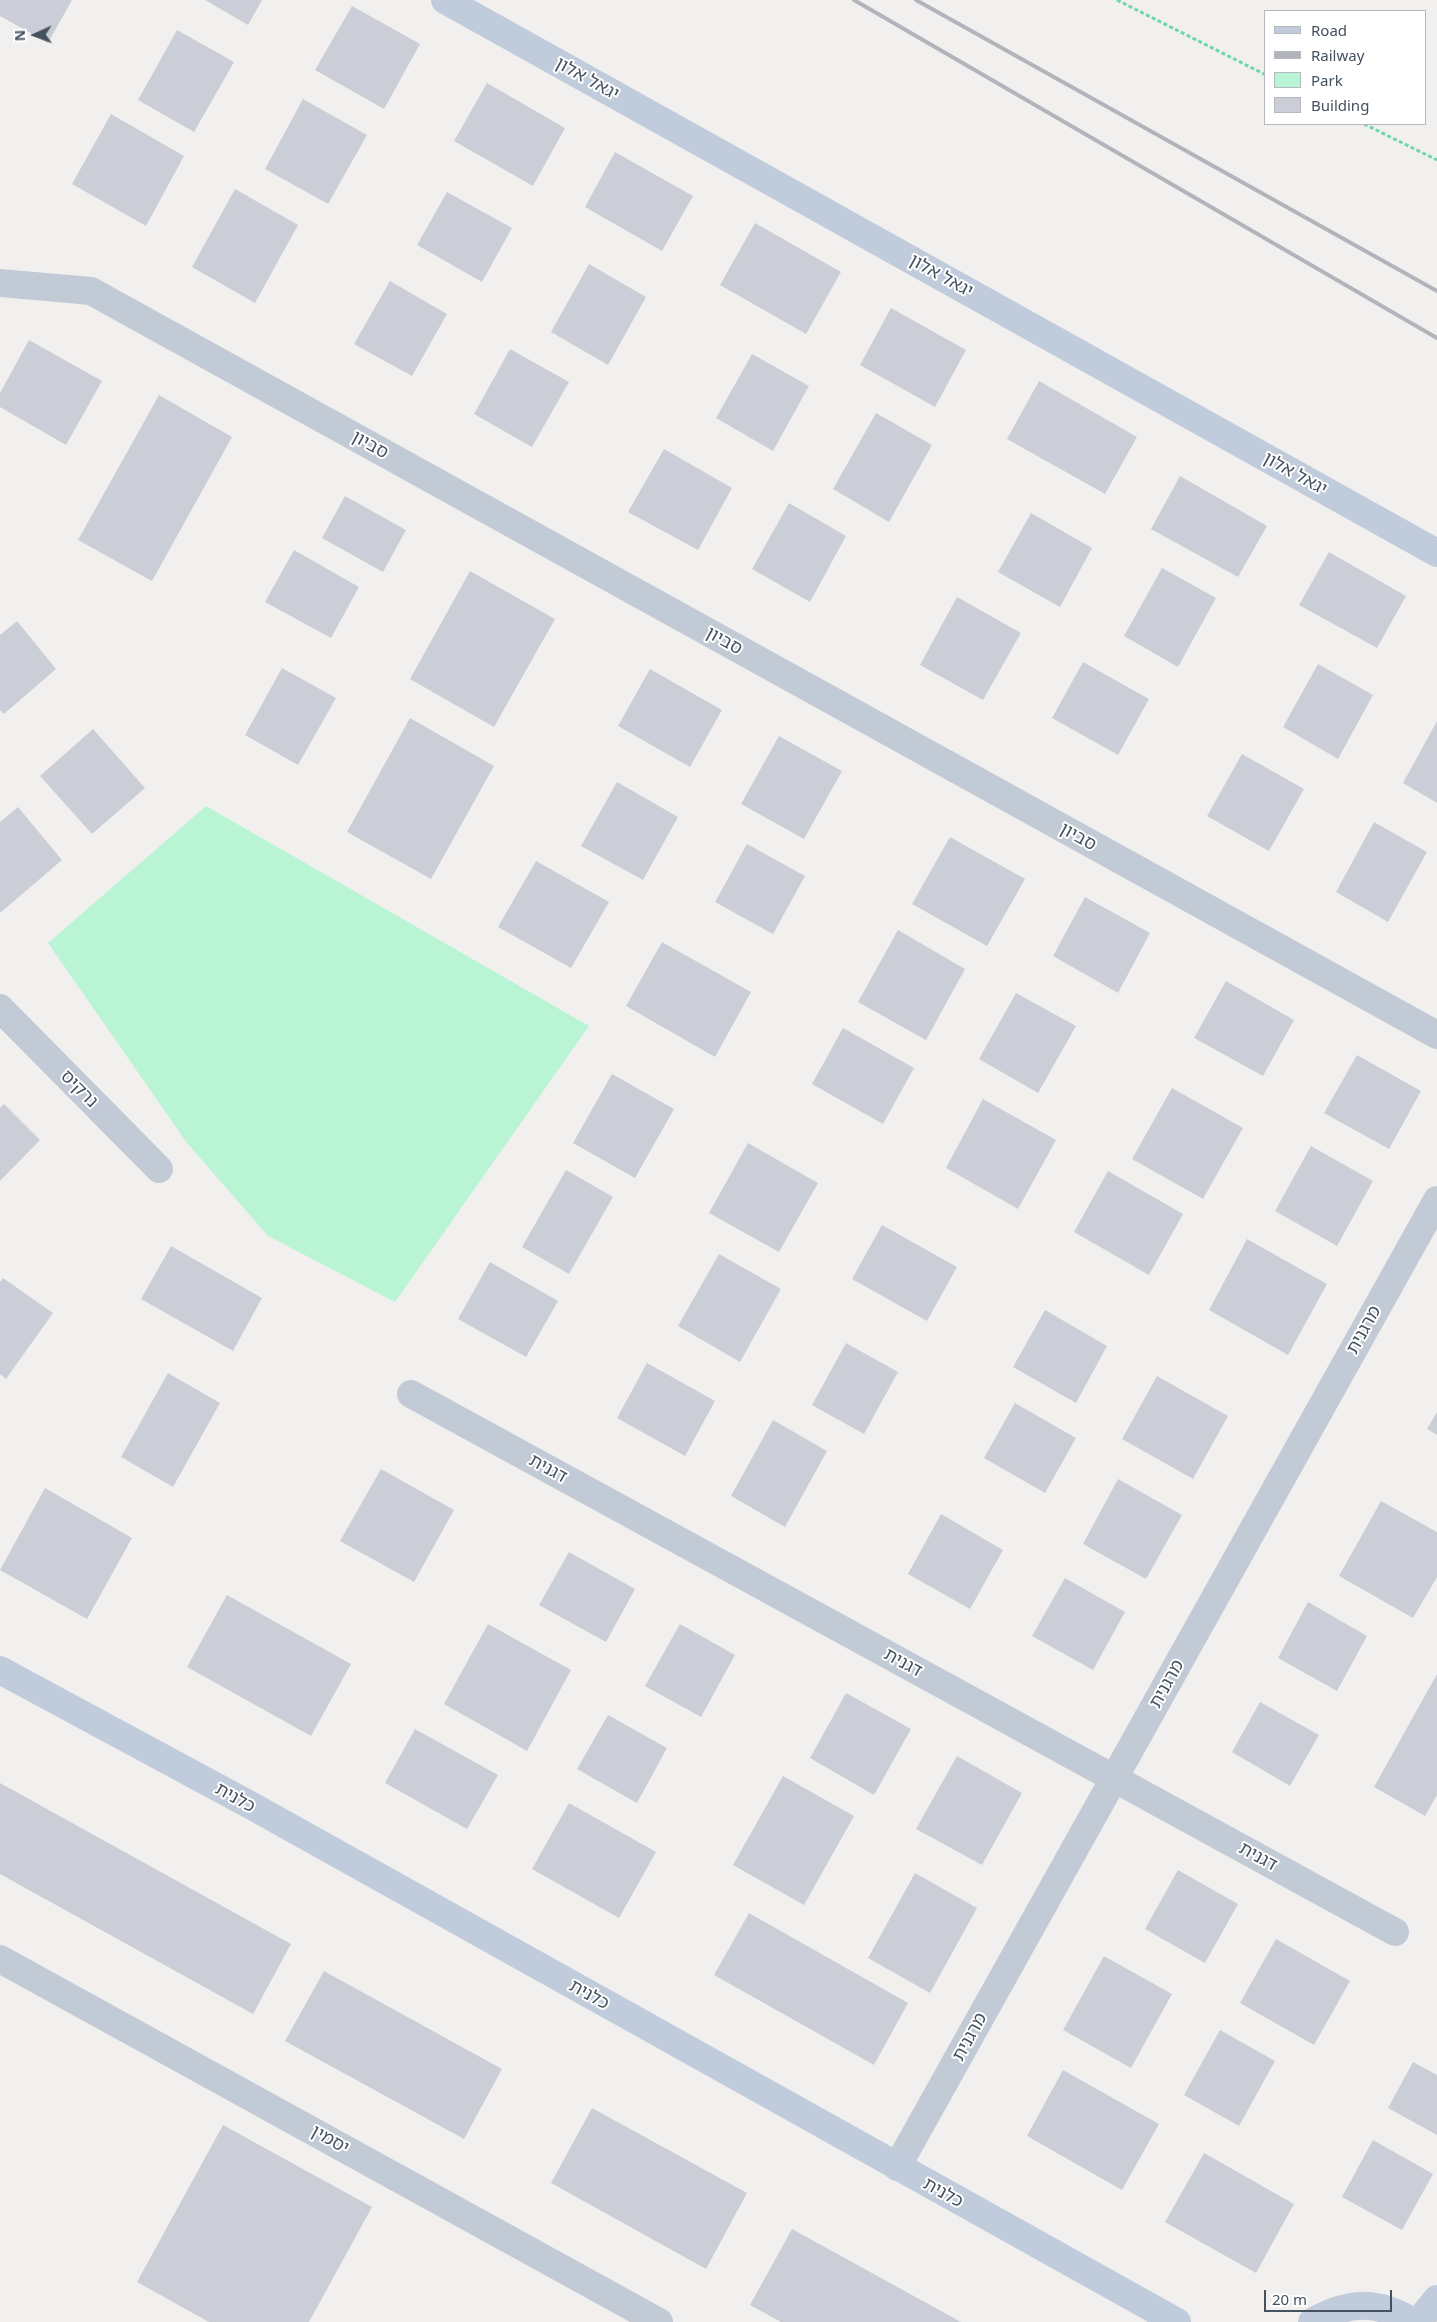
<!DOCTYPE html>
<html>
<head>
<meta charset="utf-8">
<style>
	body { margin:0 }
	#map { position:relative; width:1437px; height:2322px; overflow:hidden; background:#f2f0ef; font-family:"Noto Sans",sans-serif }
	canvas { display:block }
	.legend { position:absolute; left:1264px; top:10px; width:162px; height:115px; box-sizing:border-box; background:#fff; border:1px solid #b5b9bf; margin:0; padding:6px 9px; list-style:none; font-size:15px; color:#45515f }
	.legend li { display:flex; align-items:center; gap:10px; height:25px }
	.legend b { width:25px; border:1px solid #b5b9bf }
	.north { position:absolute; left:10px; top:10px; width:50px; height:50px; -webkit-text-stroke:4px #fff; paint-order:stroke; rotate:268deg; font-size:14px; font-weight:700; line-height:20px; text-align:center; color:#45515f }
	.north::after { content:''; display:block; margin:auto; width:18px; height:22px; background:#45515f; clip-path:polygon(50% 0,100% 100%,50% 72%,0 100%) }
	.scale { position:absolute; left:1264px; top:2290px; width:128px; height:22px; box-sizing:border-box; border:2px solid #45515f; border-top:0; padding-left:6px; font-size:15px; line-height:18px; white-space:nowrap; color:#45515f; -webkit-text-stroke:4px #fff; paint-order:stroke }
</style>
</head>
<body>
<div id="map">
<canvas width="1437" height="2322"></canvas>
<ul class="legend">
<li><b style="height:6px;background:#c0cbdb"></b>Road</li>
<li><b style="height:6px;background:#b1b4bb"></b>Railway</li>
<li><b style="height:14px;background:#b9f4d5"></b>Park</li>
<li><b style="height:14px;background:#cbced6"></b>Building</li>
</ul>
<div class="north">N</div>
<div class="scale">20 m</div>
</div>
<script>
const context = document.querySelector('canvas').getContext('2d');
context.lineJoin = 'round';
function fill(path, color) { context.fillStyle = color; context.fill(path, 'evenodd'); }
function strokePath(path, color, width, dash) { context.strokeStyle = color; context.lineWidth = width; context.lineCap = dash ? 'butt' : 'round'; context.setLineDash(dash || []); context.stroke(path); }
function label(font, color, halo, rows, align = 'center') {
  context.font = font + ' "Noto Sans","Noto Sans Hebrew",sans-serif'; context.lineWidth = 4; context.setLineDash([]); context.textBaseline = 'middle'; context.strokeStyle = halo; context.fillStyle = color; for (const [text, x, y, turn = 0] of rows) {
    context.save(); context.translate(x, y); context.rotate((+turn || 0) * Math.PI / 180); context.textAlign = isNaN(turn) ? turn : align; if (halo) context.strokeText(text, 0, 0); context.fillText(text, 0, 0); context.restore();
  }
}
fill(new Path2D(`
	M 206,806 L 589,1026 L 395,1302 L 268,1236 L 187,1143 L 48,943 Z`), '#b9f4d5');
fill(new Path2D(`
	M 0,0 L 72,0 L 48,43 L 0,16 Z
	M 205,0 L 262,0 L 248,25 Z
	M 352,6 L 420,44 L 384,109 L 315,70 Z
	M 177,30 L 234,62 L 194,132 L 138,100 Z
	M 487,83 L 565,128 L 533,186 L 454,141 Z
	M 303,99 L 367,135 L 328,204 L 265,169 Z
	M 111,114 L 184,156 L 146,226 L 72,184 Z
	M 615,152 L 693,196 L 662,251 L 585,207 Z
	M 235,189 L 298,225 L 255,303 L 192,267 Z
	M 447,192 L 512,228 L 482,282 L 417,245 Z
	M 755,223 L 841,272 L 806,334 L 720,285 Z
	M 589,264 L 646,297 L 608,365 L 551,332 Z
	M 390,281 L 447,314 L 412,376 L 354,344 Z
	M 891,308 L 966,350 L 935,407 L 860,365 Z
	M 29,340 L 102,381 L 66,445 L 0,407 L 0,393 Z
	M 510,349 L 569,382 L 532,447 L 474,414 Z
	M 752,354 L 809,386 L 773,451 L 716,418 Z
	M 1039,381 L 1137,437 L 1105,494 L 1007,439 Z
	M 159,395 L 232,437 L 152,581 L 78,540 Z
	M 876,413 L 932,445 L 889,522 L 833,489 Z
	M 664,449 L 732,488 L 698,550 L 628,512 Z
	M 1180,476 L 1267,526 L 1238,577 L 1151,529 Z
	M 345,496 L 406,530 L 383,572 L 322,538 Z
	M 789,503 L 846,536 L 810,602 L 752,569 Z
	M 1031,513 L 1092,548 L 1060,607 L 998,572 Z
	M 294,550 L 359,587 L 331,638 L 265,602 Z
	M 1329,552 L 1406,596 L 1377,648 L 1299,605 Z
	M 1162,568 L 1216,598 L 1178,667 L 1124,636 Z
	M 470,571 L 555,619 L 494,727 L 410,679 Z
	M 957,597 L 1021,633 L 983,700 L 920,665 Z
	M 17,621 L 56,669 L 4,714 L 0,710 L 0,635 Z
	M 1083,662 L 1149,699 L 1118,755 L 1052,718 Z
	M 1318,664 L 1373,695 L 1338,759 L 1283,727 Z
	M 282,668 L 336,698 L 298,765 L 245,735 Z
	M 650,669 L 722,710 L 690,767 L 618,726 Z
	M 410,718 L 494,766 L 431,879 L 347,832 Z
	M 1437,721 L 1437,803 L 1403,783 Z
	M 93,729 L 145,788 L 92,834 L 40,776 Z
	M 779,736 L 842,771 L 804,839 L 741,804 Z
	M 1242,754 L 1304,789 L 1269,851 L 1207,816 Z
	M 617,782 L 678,817 L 643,880 L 581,846 Z
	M 18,807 L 62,860 L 0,913 L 0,822 Z
	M 1374,822 L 1427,852 L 1388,922 L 1336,892 Z
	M 950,837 L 1025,879 L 987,946 L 912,904 Z
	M 747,844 L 805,876 L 773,934 L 715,902 Z
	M 536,861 L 609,902 L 571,968 L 498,927 Z
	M 1085,897 L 1150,933 L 1118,993 L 1053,956 Z
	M 898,930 L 965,969 L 926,1040 L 858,1002 Z
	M 662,942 L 751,992 L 715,1057 L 626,1006 Z
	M 1226,981 L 1294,1020 L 1263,1076 L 1194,1038 Z
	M 1016,993 L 1076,1026 L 1038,1093 L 979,1059 Z
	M 843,1028 L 914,1068 L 883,1124 L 812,1084 Z
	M 1357,1055 L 1421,1091 L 1389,1149 L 1324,1113 Z
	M 612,1074 L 674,1109 L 635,1178 L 573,1143 Z
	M 1172,1088 L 1243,1128 L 1203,1199 L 1132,1159 Z
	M 983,1099 L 1056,1140 L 1018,1209 L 946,1168 Z
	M 4,1104 L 40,1140 L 0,1181 L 0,1108 Z
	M 748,1143 L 818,1183 L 779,1252 L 709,1213 Z
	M 1311,1146 L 1373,1181 L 1337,1246 L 1275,1211 Z
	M 566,1170 L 613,1197 L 569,1274 L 522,1247 Z
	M 1108,1171 L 1183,1214 L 1149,1275 L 1074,1232 Z
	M 882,1225 L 957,1267 L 927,1321 L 852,1279 Z
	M 1247,1239 L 1327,1284 L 1288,1355 L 1209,1310 Z
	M 171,1246 L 262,1298 L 233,1351 L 141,1299 Z
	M 719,1254 L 781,1289 L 740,1362 L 678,1326 Z
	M 490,1262 L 558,1301 L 526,1357 L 458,1319 Z
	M 3,1278 L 53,1313 L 6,1379 L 0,1374 L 0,1282 Z
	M 1045,1310 L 1107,1346 L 1076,1403 L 1013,1367 Z
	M 846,1343 L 898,1372 L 864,1434 L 812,1405 Z
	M 647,1363 L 715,1401 L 685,1456 L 617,1418 Z
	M 168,1373 L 220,1403 L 173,1487 L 121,1457 Z
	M 1157,1376 L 1228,1416 L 1193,1479 L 1122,1439 Z
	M 1015,1403 L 1076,1438 L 1045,1493 L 984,1458 Z
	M 1437,1412 L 1437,1435 L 1427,1429 Z
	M 773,1420 L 827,1451 L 785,1527 L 731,1496 Z
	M 381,1469 L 454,1510 L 414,1582 L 340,1541 Z
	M 1118,1479 L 1182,1515 L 1146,1579 L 1083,1544 Z
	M 45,1488 L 132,1538 L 87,1619 L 0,1570 Z
	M 1381,1501 L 1437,1532 L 1437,1577 L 1413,1618 L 1339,1576 Z
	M 941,1514 L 1003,1550 L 970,1609 L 908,1574 Z
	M 569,1552 L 635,1589 L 606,1642 L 539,1605 Z
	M 1065,1578 L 1125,1612 L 1093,1670 L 1032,1636 Z
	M 227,1595 L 351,1664 L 311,1736 L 187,1667 Z
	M 1308,1602 L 1367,1636 L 1337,1691 L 1278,1658 Z
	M 488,1624 L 571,1670 L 527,1751 L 444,1704 Z
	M 680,1624 L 735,1655 L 701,1717 L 645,1686 Z
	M 1437,1674 L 1437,1795 L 1425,1816 L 1374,1787 Z
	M 846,1693 L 911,1729 L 874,1795 L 810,1758 Z
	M 1260,1702 L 1319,1735 L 1290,1786 L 1232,1752 Z
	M 608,1715 L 667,1748 L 637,1803 L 577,1769 Z
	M 415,1729 L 498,1775 L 467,1829 L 385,1783 Z
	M 957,1756 L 1022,1793 L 982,1865 L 916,1829 Z
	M 783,1776 L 854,1816 L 804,1905 L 733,1865 Z
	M 0,1783 L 291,1944 L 253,2014 L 0,1874 Z
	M 569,1803 L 656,1852 L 619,1918 L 532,1869 Z
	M 1178,1870 L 1238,1904 L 1205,1963 L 1145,1929 Z
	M 915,1873 L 977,1908 L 930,1993 L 868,1958 Z
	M 749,1913 L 908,2003 L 874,2065 L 714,1975 Z
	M 1276,1939 L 1350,1981 L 1314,2045 L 1240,2003 Z
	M 1104,1956 L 1172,1994 L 1131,2068 L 1063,2030 Z
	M 324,1971 L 502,2069 L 464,2139 L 285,2041 Z
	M 1220,2030 L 1275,2061 L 1239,2126 L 1184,2095 Z
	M 1413,2062 L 1437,2075 L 1437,2135 L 1388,2108 Z
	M 1063,2070 L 1159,2124 L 1122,2190 L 1027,2136 Z
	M 592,2108 L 747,2193 L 706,2269 L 551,2183 Z
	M 223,2125 L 372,2207 L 309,2322 L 209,2322 L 137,2282 Z
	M 1373,2140 L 1433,2174 L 1402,2230 L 1342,2197 Z
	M 1204,2153 L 1294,2204 L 1256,2273 L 1165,2222 Z
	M 792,2229 L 961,2322 L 781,2322 L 750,2305 Z`), '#cbced6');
strokePath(new Path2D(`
	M 1117,0 L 1266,75
	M 1364,124 L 1437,160`), '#6dd6ac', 3, [4, 2.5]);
strokePath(new Path2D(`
	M 0,283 L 91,291 L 1437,1035
	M 0,1008 L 159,1169
	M 411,1394 L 1395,1932
	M 0,1959 L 659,2322
	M 897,2167 L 1437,1200`), '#c2cad6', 28);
strokePath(new Path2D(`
	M 445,0 L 1437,553
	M 0,1670 L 252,1806 L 1177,2322
	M 1312,2322 C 1348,2301 1377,2300 1413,2322
	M 1418,2322 L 1437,2299`), '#c0cbdb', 28);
strokePath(new Path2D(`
	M 854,0 L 1437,338
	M 916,0 L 1437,291`), '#b1b4bb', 4);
label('18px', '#45515f', '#fff', [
	["יגאל אלון",587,79,29],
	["יגאל אלון",941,276,29],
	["סביון",370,445,29],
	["יגאל אלון",1295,474,29],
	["סביון",724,641,29],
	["סביון",1078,837,29],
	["נרקיס",79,1089,45],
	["מרגנית",1364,1330,-61],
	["דגנית",548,1469,29],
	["דגנית",903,1663,29],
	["מרגנית",1167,1684,-61],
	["כלנית",235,1798,29],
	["דגנית",1258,1857,29],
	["כלנית",589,1995,29],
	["מרגנית",970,2037,-61],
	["יסמין",330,2140,29],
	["כלנית",943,2193,29]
]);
</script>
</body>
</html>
